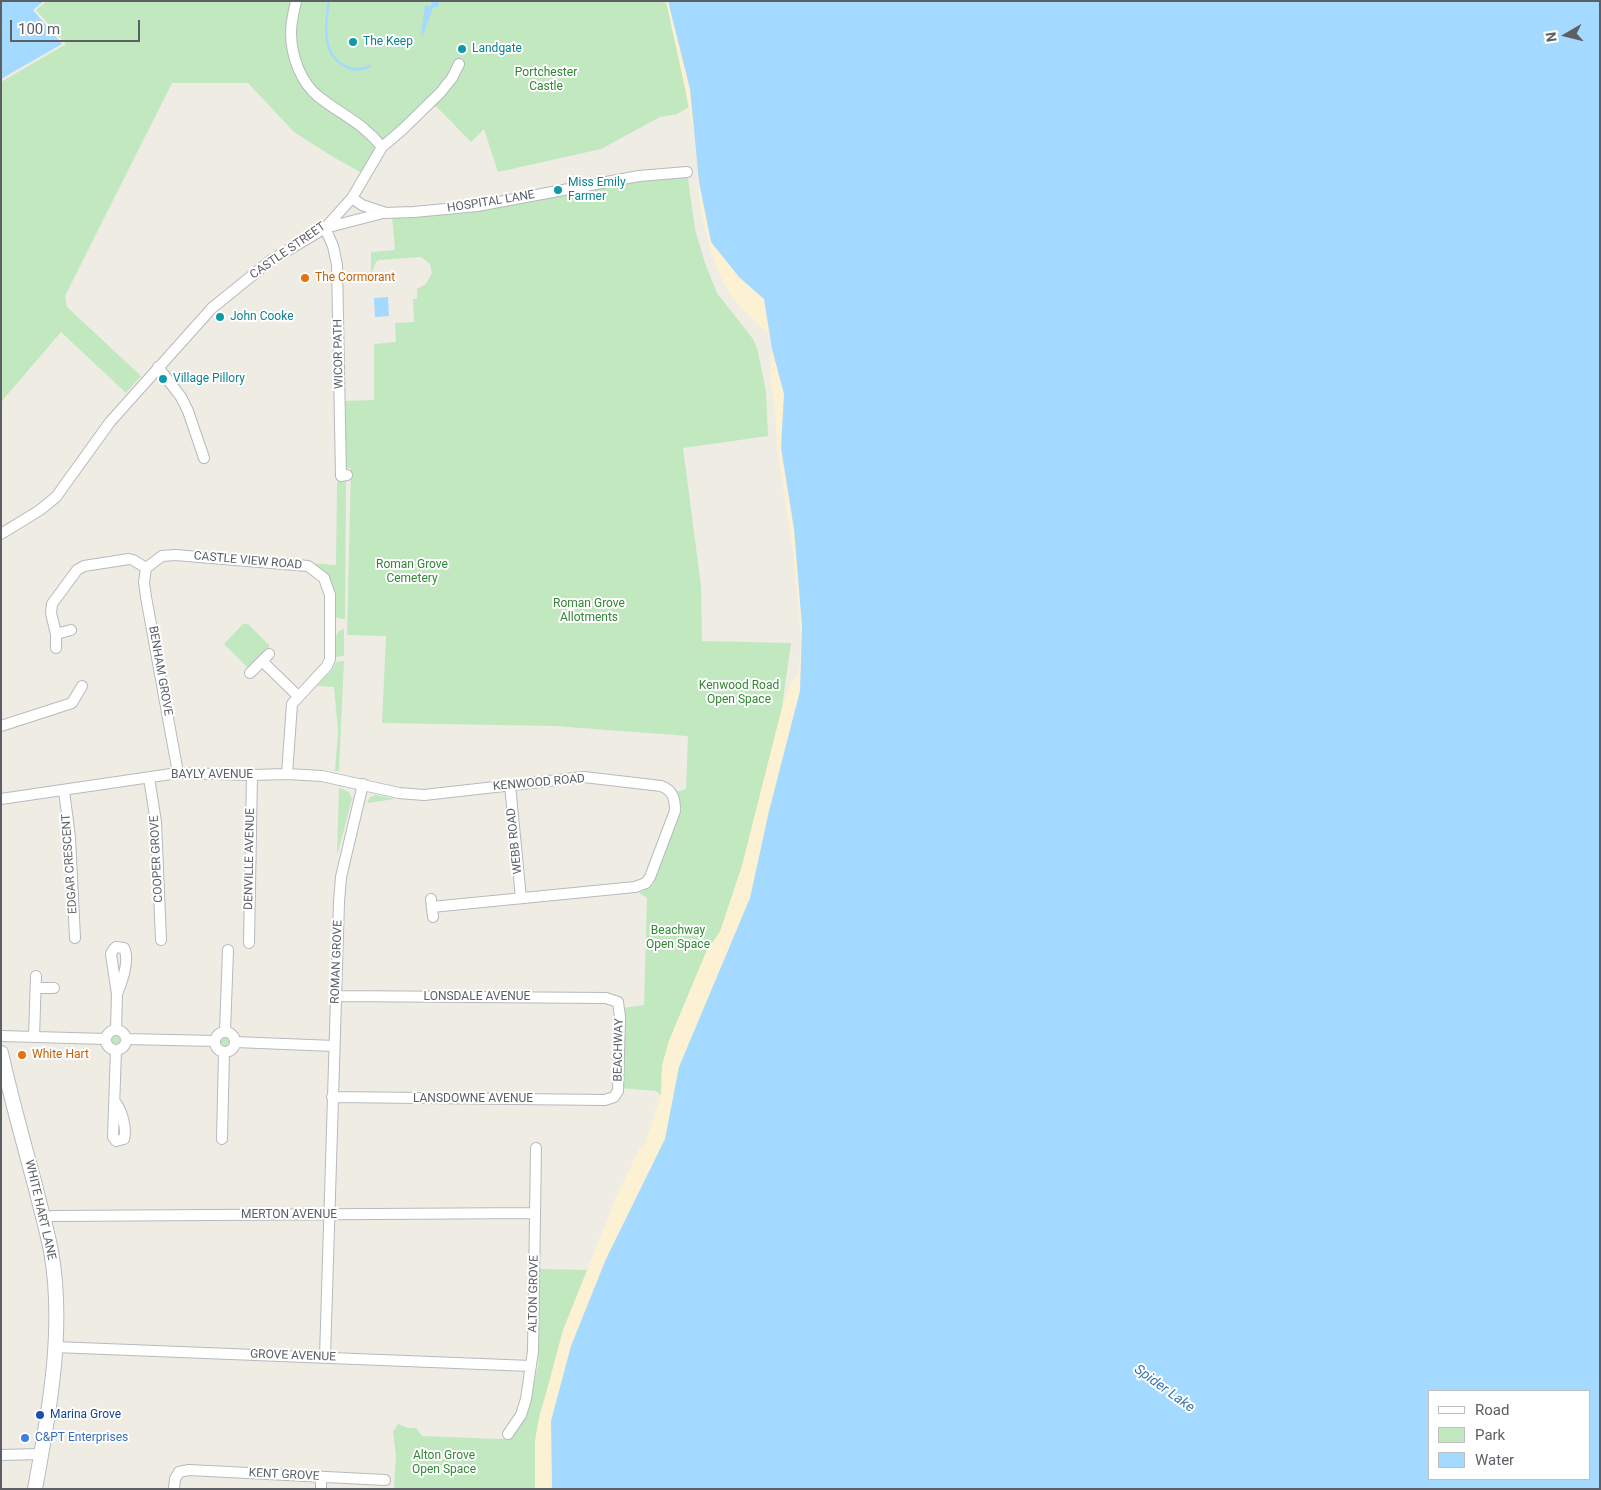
<!DOCTYPE html>
<html>
<head>
<meta charset="utf-8">
<style>
	body { margin:0 }
	#map { position:relative; width:1601px; height:1490px; overflow:hidden; background:#efece4; font-family:Roboto,sans-serif }
	canvas { display:block }
	.frame { position:absolute; inset:0; border:2px solid #5c6065; pointer-events:none }
	.legend { position:absolute; left:1428px; top:1390px; width:162px; height:90px; box-sizing:border-box; background:#fff; border:1px solid #bebfc1; margin:0; padding:6px 9px; list-style:none; font-size:15px; color:#5c6065 }
	.legend li { display:flex; align-items:center; gap:10px; height:25px }
	.legend b { width:25px; border:1px solid #bebfc1 }
	.north { position:absolute; left:1541px; top:10px; width:50px; height:50px; -webkit-text-stroke:4px #fff; paint-order:stroke; rotate:262deg; font-size:14px; font-weight:700; line-height:20px; text-align:center; color:#5c6065 }
	.north::after { content:''; display:block; margin:auto; width:18px; height:22px; background:#5c6065; clip-path:polygon(50% 0,100% 100%,50% 72%,0 100%) }
	.scale { position:absolute; left:10px; top:20px; width:130px; height:22px; box-sizing:border-box; border:2px solid #5c6065; border-top:0; padding-left:6px; font-size:15px; line-height:18px; white-space:nowrap; color:#5c6065; -webkit-text-stroke:4px #fff; paint-order:stroke }
</style>
</head>
<body>
<div id="map">
<canvas width="1601" height="1490"></canvas>
<div class="frame"></div>
<ul class="legend">
<li><b style="height:6px;background:#fff"></b>Road</li>
<li><b style="height:14px;background:#c1e8bf"></b>Park</li>
<li><b style="height:14px;background:#a4daff"></b>Water</li>
</ul>
<div class="north">N</div>
<div class="scale">100 m</div>
</div>
<script>
const context = document.querySelector('canvas').getContext('2d');
context.lineJoin = 'round';
function fill(path, color) { context.fillStyle = color; context.fill(path, 'evenodd'); }
function strokePath(path, color, width, dash) { context.strokeStyle = color; context.lineWidth = width; context.lineCap = dash ? 'butt' : 'round'; context.setLineDash(dash || []); context.stroke(path); }
function label(font, color, halo, rows, align = 'center') {
  context.font = font + ' Roboto,sans-serif'; context.lineWidth = 4; context.setLineDash([]); context.textBaseline = 'middle'; context.strokeStyle = halo; context.fillStyle = color; for (const [text, x, y, turn = 0] of rows) {
    context.save(); context.translate(x, y); context.rotate((+turn || 0) * Math.PI / 180); context.textAlign = isNaN(turn) ? turn : align; if (halo) context.strokeText(text, 0, 0); context.fillText(text, 0, 0); context.restore();
  }
}
fill(new Path2D(`
	M 47,1 L 669,1 L 691,106 L 677,114 L 660,117 L 601,149 L 498,172 L 484,129 L 471,142 L 430,100 L 362,173 L 333,157 L 294,132 L 248,83 L 172,83 L 65,296 L 67,307 L 141,376 L 126,393 L 61,332 L 1,402 L 1,82 L 66,44 L 36,10 Z
	M 687,172 L 695,229 L 705,263 L 717,293 L 753,339 L 757,348 L 766,391 L 768,436 L 683,448 L 701,586 L 702,641 L 791,643 L 782,708 L 742,866 L 720,932 L 707,950 L 669,1041 L 662,1066 L 661,1095 L 656,1091 L 621,1088 L 623,1008 L 644,1005 L 647,898 L 639,893 L 653,885 L 682,809 L 671,793 L 686,789 L 688,736 L 555,726 L 382,723 L 386,636 L 347,635 L 351,468 L 346,468 L 343,401 L 374,400 L 374,344 L 396,342 L 395,323 L 414,322 L 413,299 L 417,299 L 417,289 L 426,284 L 432,273 L 430,264 L 421,257 L 379,260 L 376,262 L 371,274 L 371,252 L 395,250 L 392,216 Z
	M 346,481 L 345,619 L 337,618 L 334,613 L 332,588 L 307,563 L 336,565 L 337,482 Z
	M 243,624 L 248,624 L 269,645 L 269,651 L 249,669 L 224,644 Z
	M 344,629 L 344,656 L 336,657 C 336,646 332,631 344,629 Z
	M 344,661 L 339,771 L 335,771 L 338,731 L 334,687 L 317,686 L 333,669 L 336,662 Z
	M 339,788 L 349,792 L 352,799 L 338,852 L 337,853 Z
	M 375,795 L 395,799 L 367,803 L 369,798 Z
	M110 1039a6 6 0 1 1 12 0a6 6 0 1 1-12 0Z
	M219 1043a6 6 0 1 1 12 0a6 6 0 1 1-12 0Z
	M 540,1269 L 588,1270 L 577,1298 L 540,1413 L 535,1442 L 535,1489 L 394,1489 L 396,1456 L 393,1432 L 398,1424 L 408,1428 L 416,1428 L 422,1436 L 499,1439 L 510,1438 L 528,1408 L 538,1366 Z`), '#c1e8bf');
fill(new Path2D(`
	M 666,1 L 681,1 L 764,299 L 777,322 L 808,527 L 799,735 L 573,1489 L 535,1489 L 535,1442 L 538,1423 L 563,1330 L 616,1198 L 640,1147 L 644,1147 L 661,1095 L 662,1066 L 669,1041 L 707,950 L 720,932 L 742,866 L 782,708 L 790,684 L 799,672 L 801,637 L 793,551 L 777,444 L 775,409 L 770,370 L 772,349 L 770,336 C 756,321 739,309 728,291 C 715,270 704,229 700,204 C 697,184 698,164 695,144 C 688,96 676,49 666,1 Z`), '#fcf1d2');
fill(new Path2D(`
	M 1,1 L 44,1 L 33,10 L 62,44 L 1,79 Z
	M 432,1 L 439,1 L 439,6 L 433,8 L 423,35 L 421,36 L 425,5 L 431,6 Z
	M 668,1 L 1600,1 L 1600,1489 L 552,1489 L 551,1421 L 571,1346 L 606,1259 L 665,1139 L 679,1067 L 750,898 L 769,811 L 800,691 L 802,626 L 794,529 L 781,448 L 784,394 L 772,349 L 764,299 L 739,277 L 711,242 L 699,182 L 690,89 ZM 1590,1391 L 1590,1479 L 1430,1479 L 1430,1391 Z
	M 388,297 L 389,316 L 375,317 L 374,298 Z`), '#a4daff');
strokePath(new Path2D(`
	M 329,1 C 325,25 321,56 347,67 C 356,71 361,70 370,66`), '#a4daff', 2.5);
const street = new Path2D(`
	M 296,1 C 294,11 291,22 291,32 C 291,55 300,82 319,97 C 342,115 363,123 382,147
	M 352,198 L 362,205 L 383,212
	M 158,367 L 181,397 L 188,411 L 204,458
	M 347,475 L 341,476 L 337,265 L 333,246 L 325,228 L 383,213 L 414,212 L 477,206 L 639,176 L 687,172
	M 1,534 L 40,510 L 56,497 L 110,422 L 212,308 L 270,261 L 325,228 L 352,198 L 382,147 L 402,130 L 440,93 L 452,78 L 459,64
	M 146,568 L 162,556 L 175,555 L 308,566 L 324,578 L 330,595 L 330,659 L 327,666 L 292,704 L 287,774
	M 146,568 L 144,582 L 146,597 L 178,773
	M 56,634 L 71,630
	M 56,648 L 56,634 L 51,613 L 52,604 L 77,570 L 84,566 L 129,559 L 133,560 L 146,568
	M 262,661 L 298,696
	M 250,673 L 269,654
	M 1,726 L 72,703 L 82,686
	M 149,778 L 156,822 L 161,940
	M 510,785 L 521,898
	M 64,791 L 70,837 L 75,938
	M 1,799 L 178,773 L 252,775 L 287,774 L 322,776 L 399,793 L 424,795 L 584,777 L 661,786 C 673,790 675,799 675,811 L 650,877 L 646,883 L 635,887 L 432,907
	M 431,899 L 433,917
	M 249,943 L 252,775
	M 37,988 L 54,988
	M 116,1029 L 117,994 L 111,954 L 113,950 L 116,947 L 124,948 C 130,960 122,982 117,994
	M106 1040a10 10 0 1 1 20 0a10 10 0 1 1-20 0Z
	M215 1042a10 10 0 1 1 20 0a10 10 0 1 1-20 0Z
	M 225,1032 L 228,950
	M 1,1036 L 106,1039
	M 34,1037 L 36,976
	M 127,1039 L 215,1041
	M 235,1042 L 334,1046
	M 332,1097 L 605,1100 L 614,1097 L 618,1091 L 620,1017 L 618,1002 L 606,998 L 336,996
	M 115,1102 C 122,1110 127,1129 124,1139 L 116,1141 L 113,1137 L 116,1050
	M 222,1139 L 224,1052
	M 44,1218 L 52,1216 L 535,1213
	M 55,1347 L 531,1366
	M 325,1357 L 339,902 L 341,877 L 363,784
	M 508,1434 L 521,1415 L 526,1399 L 533,1351 L 536,1148
	M 1,1455 L 41,1454
	M 174,1489 L 175,1479 L 179,1472 L 189,1470 L 385,1480
	M 321,1489 L 321,1477`);
const secondary = new Path2D(`
	M 1,1053 C 11,1098 24,1144 36,1189 C 41,1210 47,1230 51,1251 C 65,1329 49,1412 35,1489`);
strokePath(street, '#b6babe', 12);
strokePath(secondary, '#b7bbc1', 16);
strokePath(street, '#fff', 10);
strokePath(secondary, '#fff', 14);
for (const [x, y, r, color] of [
	[353,42,5,"#0f9aa8"],
	[462,49,5,"#0f9aa8"],
	[558,190,5,"#0f9aa8"],
	[305,278,5,"#e8710a"],
	[220,317,5,"#0f9aa8"],
	[163,379,5,"#0f9aa8"],
	[22,1055,5,"#e8710a"],
	[40,1415,5,"#1a4fb4"],
	[25,1438,5,"#3f7fe0"]
]) { const dot = new Path2D(); dot.arc(x, y, r, 0, 2 * Math.PI); context.fillStyle = color; context.fill(dot); strokePath(dot, '#fff', 2); }
label('12px', '#0d838f', '#fff', [
	["The Keep",363,42],
	["Landgate",472,49],
	["Miss Emily",568,183],
	["Farmer",568,197],
	["John Cooke",230,317],
	["Village Pillory",173,379]
], 'left');
label('12px', '#318733', '#fff', [
	["Portchester",546,73],
	["Castle",546,87],
	["Roman Grove",412,565],
	["Cemetery",412,579],
	["Roman Grove",589,604],
	["Allotments",589,618],
	["Kenwood Road",739,686],
	["Open Space",739,700],
	["Beachway",678,931],
	["Open Space",678,945],
	["Alton Grove",444,1456],
	["Open Space",444,1470]
]);
label('12px', '#5c6065', '#fff', [
	["HOSPITAL LANE",491,202,-9],
	["CASTLE STREET",288,251,-35],
	["WICOR PATH",339,354,-91],
	["CASTLE VIEW ROAD",248,561,5],
	["BENHAM GROVE",160,671,80],
	["BAYLY AVENUE",212,775],
	["KENWOOD ROAD",539,783,-5],
	["WEBB ROAD",515,841,-96],
	["COOPER GROVE",157,859,-93],
	["DENVILLE AVENUE",250,859,-89],
	["EDGAR CRESCENT",70,864,-94],
	["ROMAN GROVE",337,962,-88],
	["LONSDALE AVENUE",477,997],
	["BEACHWAY",619,1050,-89],
	["LANSDOWNE AVENUE",473,1099],
	["WHITE HART LANE",40,1210,77],
	["MERTON AVENUE",289,1215],
	["ALTON GROVE",534,1294,-89],
	["GROVE AVENUE",293,1356,2],
	["KENT GROVE",284,1475,3]
]);
label('12px', '#c56008', '#fff', [
	["The Cormorant",315,278],
	["White Hart",32,1055]
], 'left');
label('12px', '#164399', '#fff', [
	["Marina Grove",50,1415]
], 'left');
label('12px', '#366cbe', '#fff', [
	["C&PT Enterprises",35,1438]
], 'left');
label('italic 14px', '#3a75ad', '#fff', [
	["Spider Lake",1164,1389,36]
]);
</script>
</body>
</html>
